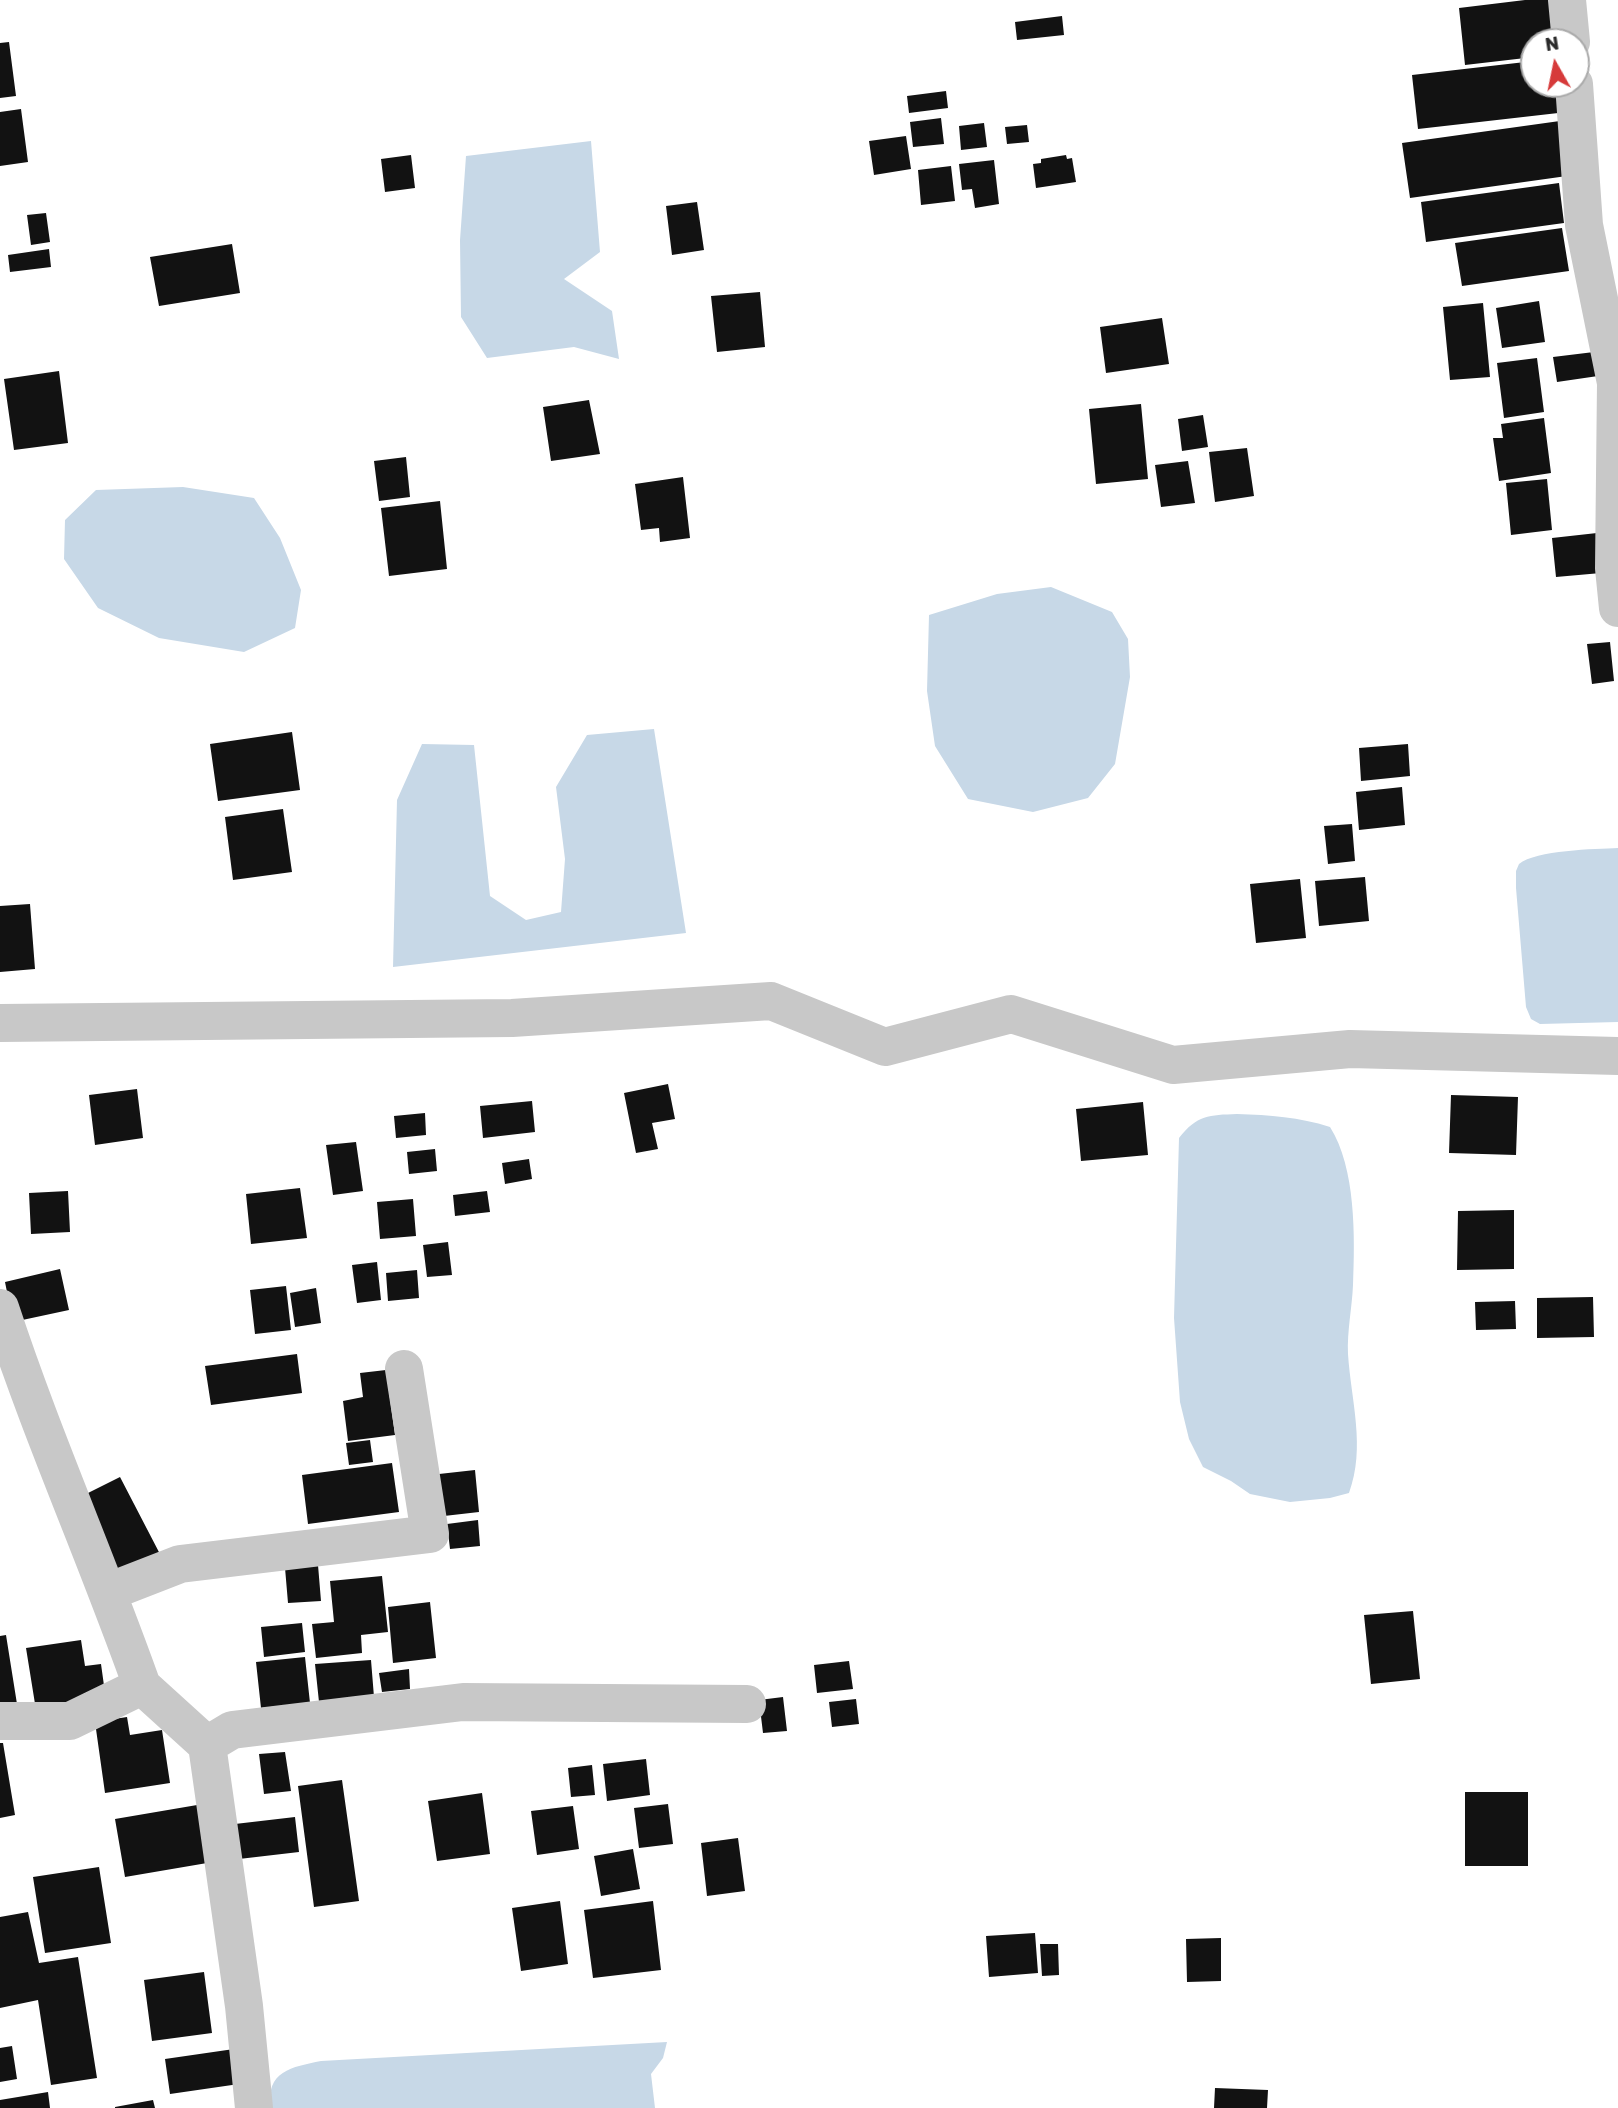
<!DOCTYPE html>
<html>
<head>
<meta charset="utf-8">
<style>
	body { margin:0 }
	#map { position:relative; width:1618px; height:2108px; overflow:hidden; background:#fff; font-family:Rubik,sans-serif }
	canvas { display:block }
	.north { position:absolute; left:1520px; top:28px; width:70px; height:70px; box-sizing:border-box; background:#fff; border:2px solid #aaa; border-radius:50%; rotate:351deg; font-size:19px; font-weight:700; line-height:28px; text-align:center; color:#2b2b2b }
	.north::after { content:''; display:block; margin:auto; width:24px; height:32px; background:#d63a3a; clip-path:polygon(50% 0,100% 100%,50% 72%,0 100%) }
</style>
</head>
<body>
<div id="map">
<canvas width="1618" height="2108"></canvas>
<div class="north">N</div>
</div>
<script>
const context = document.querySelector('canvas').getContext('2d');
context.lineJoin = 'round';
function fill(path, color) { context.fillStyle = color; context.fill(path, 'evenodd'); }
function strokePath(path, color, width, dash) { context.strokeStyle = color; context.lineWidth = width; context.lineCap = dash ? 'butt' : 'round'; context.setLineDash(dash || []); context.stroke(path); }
fill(new Path2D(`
	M 591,141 L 600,252 L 564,279 L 612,311 L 619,359 L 574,347 L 487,358 L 461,317 L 460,240 L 466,156 Z
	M 183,487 L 254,498 L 280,538 L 301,590 L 295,628 L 244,652 L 159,638 L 98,608 L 64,559 L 65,520 L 96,490 Z
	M 1051,587 L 1112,612 L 1128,639 L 1130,677 L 1115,764 L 1088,798 L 1033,812 L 968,799 L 935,746 L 927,691 L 929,615 L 997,594 Z
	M 654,729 L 686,933 L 393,967 L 397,800 L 422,744 L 474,745 L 490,896 L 526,920 L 561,912 L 565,859 L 556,787 L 587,735 Z
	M 1618,848 L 1618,1022 L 1540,1024 L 1531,1019 L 1526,1007 L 1516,888 L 1516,871 L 1519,864 C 1536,850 1595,849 1618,848 Z
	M 1237,1114 C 1270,1115 1299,1117 1330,1127 C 1356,1168 1355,1237 1353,1285 C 1352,1308 1347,1331 1348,1354 C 1351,1401 1366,1447 1349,1493 L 1330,1498 L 1290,1502 L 1250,1494 L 1231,1481 L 1203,1467 L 1189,1439 L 1180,1402 L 1174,1318 L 1179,1138 C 1197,1115 1209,1115 1237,1114 Z
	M 667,2042 L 663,2058 L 651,2074 L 655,2108 L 271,2108 C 265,2071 292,2067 321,2061 Z`), '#c7d8e7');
fill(new Path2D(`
	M 1525,0 L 1557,0 L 1562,42 L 1534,42 L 1534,57 L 1465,65 L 1459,8 Z
	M 1062,16 L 1064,35 L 1017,40 L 1015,22 Z
	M 9,42 L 16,96 L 0,98 L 0,43 Z
	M 1534,61 L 1534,84 L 1564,84 L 1567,112 L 1418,129 L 1412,75 Z
	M 946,91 L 948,108 L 909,113 L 907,96 Z
	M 21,109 L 28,162 L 0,166 L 0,112 Z
	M 941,118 L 944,144 L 913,147 L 910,122 Z
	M 1567,120 L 1574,175 L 1410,198 L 1402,143 Z
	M 984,123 L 987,147 L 961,150 L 959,126 Z
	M 1027,125 L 1029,142 L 1007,144 L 1005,127 Z
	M 906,136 L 911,169 L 874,175 L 869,141 Z
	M 411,155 L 415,188 L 385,192 L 381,159 Z
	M 1066,155 L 1067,159 L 1072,158 L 1076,182 L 1036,188 L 1033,164 L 1041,163 L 1041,159 Z
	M 994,160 L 999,204 L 975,208 L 972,189 L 962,190 L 959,164 Z
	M 951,166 L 955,201 L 921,205 L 918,170 Z
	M 1559,183 L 1564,223 L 1426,242 L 1421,202 Z
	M 697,202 L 704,250 L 672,255 L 666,206 Z
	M 46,213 L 50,242 L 31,245 L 27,215 Z
	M 1562,228 L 1569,271 L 1462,286 L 1455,243 Z
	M 232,244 L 240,293 L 159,306 L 150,257 Z
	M 49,249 L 51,267 L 10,272 L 8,255 Z
	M 760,292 L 765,347 L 717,352 L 711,296 Z
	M 1539,301 L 1545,342 L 1502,348 L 1496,308 Z
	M 1483,303 L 1490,377 L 1450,380 L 1443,307 Z
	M 1162,318 L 1169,364 L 1106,373 L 1100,327 Z
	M 1594,352 L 1598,376 L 1557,382 L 1553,357 Z
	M 1537,358 L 1544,412 L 1504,418 L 1497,363 Z
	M 59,371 L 68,443 L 14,450 L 4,379 Z
	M 589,400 L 600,454 L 551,461 L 543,407 Z
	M 1141,404 L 1148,479 L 1096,484 L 1089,409 Z
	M 1203,415 L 1208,447 L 1182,451 L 1178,419 Z
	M 1544,418 L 1551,473 L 1499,481 L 1493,438 L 1503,438 L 1501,424 Z
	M 1247,448 L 1254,496 L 1215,502 L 1209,452 Z
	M 406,457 L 410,497 L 379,501 L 374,461 Z
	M 1188,461 L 1195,503 L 1161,507 L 1155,465 Z
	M 683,477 L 690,538 L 660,542 L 659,528 L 641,530 L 635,484 Z
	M 1547,479 L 1552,530 L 1511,535 L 1506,483 Z
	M 440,501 L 447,569 L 389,576 L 381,508 Z
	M 1597,533 L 1601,573 L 1556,577 L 1552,538 Z
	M 1610,642 L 1614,681 L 1592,684 L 1587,644 Z
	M 292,732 L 300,790 L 218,801 L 210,744 Z
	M 1408,744 L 1410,776 L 1361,781 L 1359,748 Z
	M 1402,787 L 1405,825 L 1359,830 L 1356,792 Z
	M 283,809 L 292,872 L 233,880 L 225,817 Z
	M 1352,824 L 1355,861 L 1328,864 L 1324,826 Z
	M 1365,877 L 1369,921 L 1319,926 L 1315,881 Z
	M 1300,879 L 1306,938 L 1256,943 L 1250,884 Z
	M 30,904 L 35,969 L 0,972 L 0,906 Z
	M 668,1084 L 675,1119 L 652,1123 L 658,1149 L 636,1153 L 624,1093 Z
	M 137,1089 L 143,1138 L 95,1145 L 89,1095 Z
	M 1451,1095 L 1518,1097 L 1516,1155 L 1449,1153 Z
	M 532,1101 L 535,1132 L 483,1138 L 480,1106 Z
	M 1143,1102 L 1148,1155 L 1081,1161 L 1076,1109 Z
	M 425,1113 L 426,1135 L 396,1138 L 394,1116 Z
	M 356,1142 L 363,1191 L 333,1195 L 326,1145 Z
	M 435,1149 L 437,1171 L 409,1174 L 407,1152 Z
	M 529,1159 L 532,1179 L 505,1184 L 502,1163 Z
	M 300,1188 L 307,1238 L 251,1244 L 246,1194 Z
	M 68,1191 L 70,1232 L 31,1234 L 29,1193 Z
	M 487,1191 L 490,1212 L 455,1216 L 453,1195 Z
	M 413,1199 L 416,1236 L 380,1239 L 377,1202 Z
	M 1514,1210 L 1514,1269 L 1457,1270 L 1458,1211 Z
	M 448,1242 L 452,1275 L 427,1277 L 423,1245 Z
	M 377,1262 L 381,1300 L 357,1303 L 352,1265 Z
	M 60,1269 L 69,1310 L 13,1322 L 5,1282 Z
	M 417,1270 L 419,1298 L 388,1301 L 386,1273 Z
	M 286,1286 L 291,1330 L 255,1334 L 250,1290 Z
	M 316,1288 L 321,1323 L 295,1327 L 290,1293 Z
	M 1593,1297 L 1594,1337 L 1537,1338 L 1537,1298 Z
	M 1515,1301 L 1516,1329 L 1476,1330 L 1475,1302 Z
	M 297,1354 L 302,1393 L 211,1405 L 205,1366 Z
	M 386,1370 L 395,1435 L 348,1441 L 343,1401 L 363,1397 L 360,1373 Z
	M 370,1440 L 373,1462 L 349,1465 L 346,1443 Z
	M 392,1463 L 399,1512 L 308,1524 L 302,1475 Z
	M 475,1470 L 479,1512 L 444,1516 L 439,1474 Z
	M 120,1477 L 161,1556 L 117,1575 L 82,1496 Z
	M 478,1520 L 480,1546 L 450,1549 L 447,1524 Z
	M 317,1553 L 321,1601 L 288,1603 L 284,1556 Z
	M 382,1576 L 388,1632 L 361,1635 L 362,1653 L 316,1658 L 312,1624 L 334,1622 L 330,1581 Z
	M 430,1602 L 436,1658 L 393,1663 L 388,1607 Z
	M 1413,1611 L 1420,1679 L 1371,1684 L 1364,1615 Z
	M 302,1623 L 305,1652 L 264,1657 L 261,1627 Z
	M 6,1635 L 17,1704 L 0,1706 L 0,1636 Z
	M 81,1640 L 85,1666 L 101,1664 L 106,1700 L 36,1710 L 26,1648 Z
	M 305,1657 L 310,1703 L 261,1708 L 256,1662 Z
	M 371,1660 L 374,1697 L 319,1702 L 315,1664 Z
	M 849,1661 L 853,1689 L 817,1693 L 814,1665 Z
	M 409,1669 L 410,1689 L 382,1692 L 379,1673 Z
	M 783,1697 L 787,1731 L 763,1733 L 759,1700 Z
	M 856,1699 L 859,1724 L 832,1727 L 829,1702 Z
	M 127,1717 L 130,1735 L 162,1730 L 170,1783 L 105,1793 L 95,1722 Z
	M 0,1743 L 3,1743 L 15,1815 L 0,1818 Z
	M 285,1752 L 291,1791 L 264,1794 L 259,1754 Z
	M 646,1759 L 650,1795 L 607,1801 L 603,1764 Z
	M 592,1765 L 595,1795 L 571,1797 L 568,1768 Z
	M 342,1780 L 359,1901 L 314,1907 L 298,1786 Z
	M 1465,1792 L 1528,1792 L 1528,1866 L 1465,1866 Z
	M 482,1793 L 490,1854 L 437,1861 L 428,1801 Z
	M 203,1804 L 213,1862 L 125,1877 L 115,1819 Z
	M 668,1804 L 673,1844 L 639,1848 L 634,1808 Z
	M 573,1806 L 579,1849 L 537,1855 L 531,1811 Z
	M 295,1817 L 299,1852 L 239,1859 L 235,1824 Z
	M 738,1838 L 745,1891 L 707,1896 L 701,1843 Z
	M 633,1849 L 640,1889 L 601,1896 L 594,1856 Z
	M 99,1867 L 111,1943 L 45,1953 L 33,1877 Z
	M 560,1901 L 568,1964 L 521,1971 L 512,1908 Z
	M 653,1901 L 661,1970 L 593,1978 L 584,1910 Z
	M 28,1912 L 39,1963 L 78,1957 L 97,2078 L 51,2085 L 38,2000 L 0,2008 L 0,1917 Z
	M 1035,1933 L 1038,1973 L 989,1977 L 986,1936 Z
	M 1221,1938 L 1221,1981 L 1187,1982 L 1186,1939 Z
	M 1040,1944 L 1058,1944 L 1059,1975 L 1042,1976 Z
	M 204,1972 L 212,2033 L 152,2041 L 144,1980 Z
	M 12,2046 L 17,2079 L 0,2082 L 0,2048 Z
	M 234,2049 L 239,2084 L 170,2094 L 165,2059 Z
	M 1215,2088 L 1268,2090 L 1267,2108 L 1214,2108 Z
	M 48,2092 L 50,2108 L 0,2108 L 0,2100 Z
	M 153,2100 L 155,2108 L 115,2108 L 115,2107 Z`), '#121212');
strokePath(new Path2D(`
	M 1567,0 L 1571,42
	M 1574,84 L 1584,225 L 1616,383 L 1614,568 L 1618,608
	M 0,1023 L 512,1018 L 771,1001 L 885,1047 L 1011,1014 L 1173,1065 L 1350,1049 L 1618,1056
	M 0,1308 C 42,1436 97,1559 142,1686 L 70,1721 L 0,1721
	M 108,1592 L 180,1564 L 430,1534 L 404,1369
	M 142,1686 L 207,1745 L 244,2006 L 254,2108
	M 207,1745 L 232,1730 L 463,1702 L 747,1704`), '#c8c8c8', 38);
</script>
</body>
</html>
